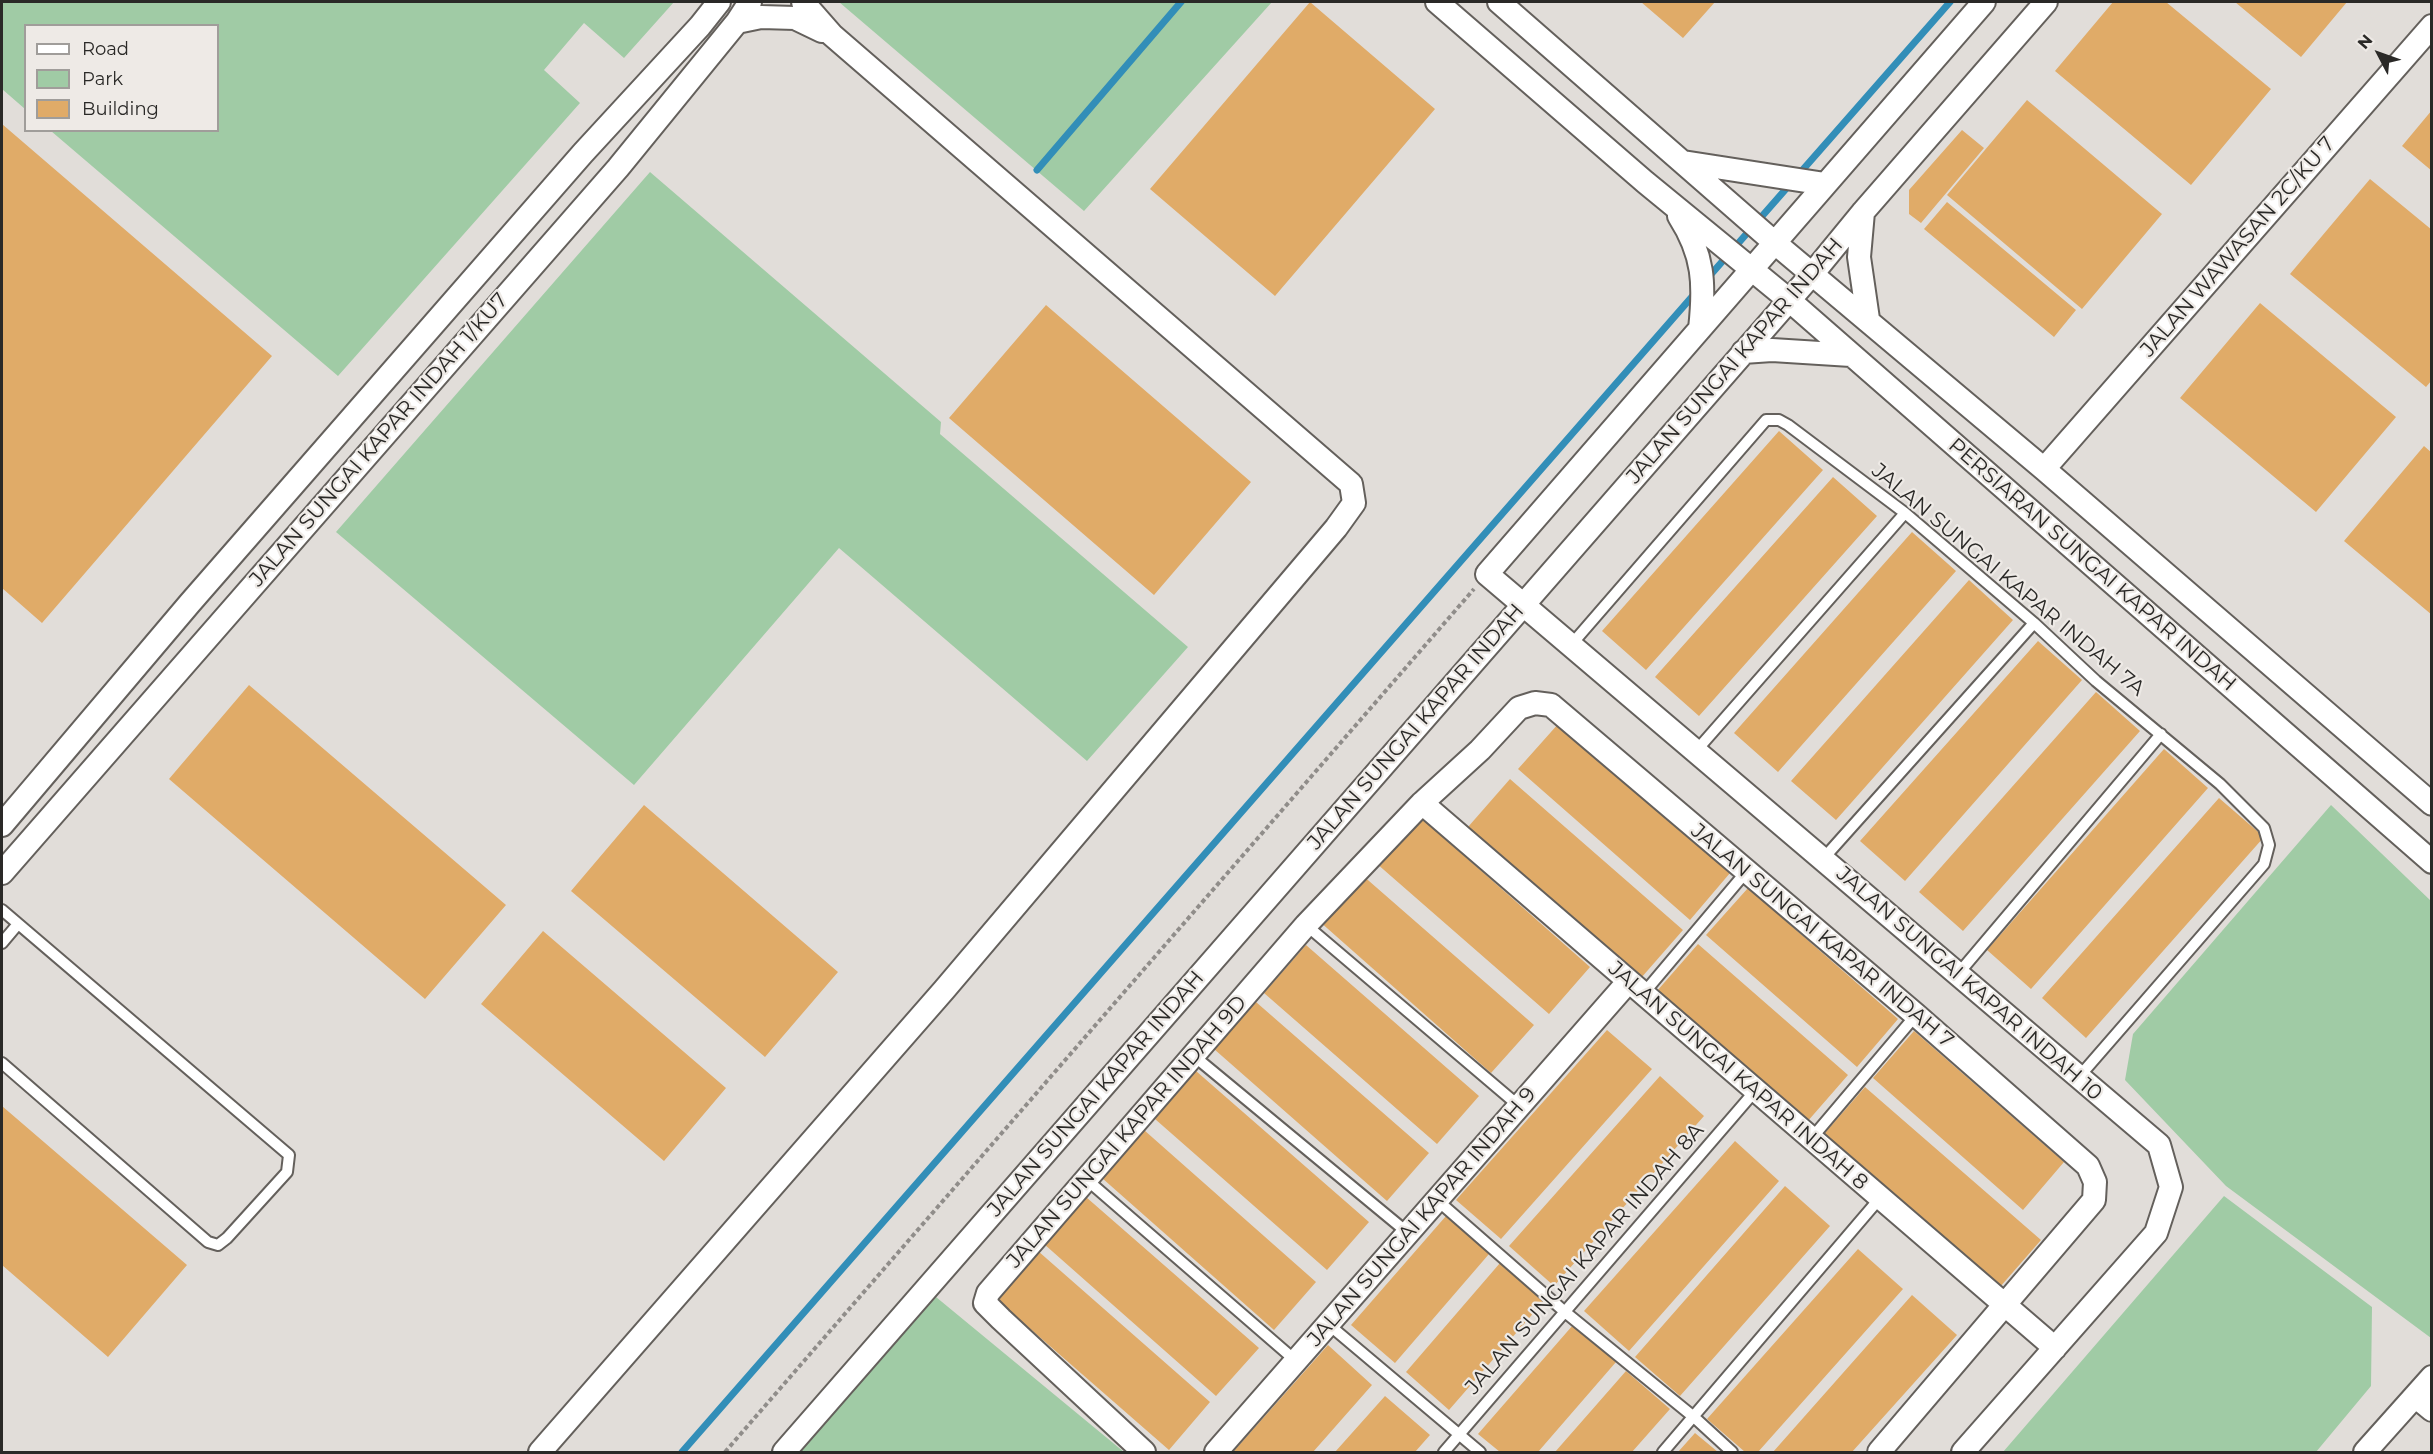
<!DOCTYPE html>
<html>
<head>
<meta charset="utf-8">
<style>
	body { margin:0 }
	#map { position:relative; width:2433px; height:1454px; overflow:hidden; background:#e1ddd9; font-family:Montserrat,sans-serif }
	canvas { display:block }
	.frame { position:absolute; inset:0; border:3px solid #2a2927; pointer-events:none }
	.legend { position:absolute; left:24px; top:24px; width:195px; height:108px; box-sizing:border-box; background:#eeeae6; border:2px solid #a09d9a; margin:0; padding:8px 10px; list-style:none; font-size:18px; color:#2a2927 }
	.legend li { display:flex; align-items:center; gap:12px; height:30px }
	.legend b { width:30px; border:2px solid #a09d9a }
	.north { position:absolute; left:2349px; top:24px; width:60px; height:60px; -webkit-text-stroke:4px #eeeae6; paint-order:stroke; rotate:311deg; font-size:16px; font-weight:700; line-height:24px; text-align:center; color:#2a2927 }
	.north::after { content:''; display:block; margin:auto; width:21px; height:27px; background:#2a2927; clip-path:polygon(50% 0,100% 100%,50% 72%,0 100%) }
</style>
</head>
<body>
<div id="map">
<canvas width="2433" height="1454"></canvas>
<div class="frame"></div>
<ul class="legend">
<li><b style="height:8px;background:#fff"></b>Road</li>
<li><b style="height:16px;background:#a0cba5"></b>Park</li>
<li><b style="height:16px;background:#e0ab68"></b>Building</li>
</ul>
<div class="north">N</div>
</div>
<script>
const context = document.querySelector('canvas').getContext('2d');
context.lineJoin = 'round';
function fill(path, color) { context.fillStyle = color; context.fill(path, 'evenodd'); }
function strokePath(path, color, width, dash) { context.strokeStyle = color; context.lineWidth = width; context.lineCap = dash ? 'butt' : 'round'; context.setLineDash(dash || []); context.stroke(path); }
function label(font, color, halo, rows, align = 'center') {
  context.font = font + ' Montserrat,sans-serif'; context.lineWidth = 4.5; context.setLineDash([]); context.textBaseline = 'middle'; context.strokeStyle = halo; context.fillStyle = color; for (const [text, x, y, turn = 0] of rows) {
    context.save(); context.translate(x, y); context.rotate((+turn || 0) * Math.PI / 180); context.textAlign = isNaN(turn) ? turn : align; if (halo) context.strokeText(text, 0, 0); context.fillText(text, 0, 0); context.restore();
  }
}
fill(new Path2D(`
	M 2,2 L 674,2 L 624,58 L 584,23 L 544,70 L 580,103 L 338,376 L 51,131 L 218,130 L 218,26 L 26,26 L 25,109 L 2,89 Z
	M 839,2 L 1272,2 L 1084,211 Z
	M 650,172 L 941,422 L 940,434 L 1188,647 L 1087,761 L 839,548 L 634,785 L 336,532 Z
	M 2331,805 L 2431,901 L 2431,1338 L 2226,1186 L 2125,1080 L 2133,1034 Z
	M 2224,1196 L 2372,1307 L 2371,1386 L 2316,1452 L 2003,1452 Z
	M 936,1297 L 1124,1452 L 800,1452 Z`), '#a0cba5');
strokePath(new Path2D(`
	M 1037,170 L 1181,2
	M 1706,280 L 1950,2
	M 682,1452 L 1697,291`), '#328eb8', 7);
fill(new Path2D(`
	M 1310,2 L 1435,109 L 1275,296 L 1150,189 Z
	M 1641,2 L 1715,2 L 1683,38 Z
	M 2113,2 L 2166,2 L 2271,89 L 2191,185 L 2055,71 Z
	M 2235,2 L 2347,2 L 2301,57 Z
	M 2027,100 L 2162,214 L 2082,309 L 1947,195 Z
	M 2432,110 L 2432,171 L 2402,146 Z
	M 2,124 L 272,356 L 42,623 L 2,588 Z
	M 1962,130 L 1984,148 L 1921,223 L 1909,214 L 1909,190 Z
	M 2370,179 L 2432,230 L 2432,380 L 2426,387 L 2290,274 Z
	M 1947,202 L 2076,310 L 2054,337 L 1924,229 Z
	M 2260,303 L 2396,417 L 2316,512 L 2180,398 Z
	M 1046,305 L 1251,482 L 1154,595 L 949,418 Z
	M 1779,431 L 1823,470 L 1646,670 L 1602,631 Z
	M 2424,446 L 2432,453 L 2432,615 L 2344,541 Z
	M 1833,477 L 1877,516 L 1699,716 L 1655,677 Z
	M 1912,532 L 1956,571 L 1778,772 L 1734,733 Z
	M 1969,580 L 2013,620 L 1836,820 L 1791,781 Z
	M 2038,641 L 2082,680 L 1905,881 L 1860,841 Z
	M 249,685 L 506,905 L 425,999 L 169,779 Z
	M 2096,692 L 2140,731 L 1963,931 L 1919,892 Z
	M 1559,723 L 1730,873 L 1690,920 L 1518,769 Z
	M 2164,749 L 2208,788 L 2031,989 L 1987,950 Z
	M 1510,779 L 1683,930 L 1641,978 L 1468,827 Z
	M 2219,798 L 2264,837 L 2086,1038 L 2042,998 Z
	M 644,805 L 838,972 L 765,1057 L 571,891 Z
	M 1418,815 L 1590,967 L 1549,1014 L 1376,863 Z
	M 1361,874 L 1534,1025 L 1491,1073 L 1319,921 Z
	M 1748,888 L 1898,1019 L 1857,1067 L 1706,935 Z
	M 543,931 L 726,1088 L 664,1161 L 481,1004 Z
	M 1698,944 L 1848,1075 L 1807,1122 L 1657,991 Z
	M 1306,945 L 1479,1096 L 1437,1144 L 1264,993 Z
	M 1256,1002 L 1429,1153 L 1387,1201 L 1214,1049 Z
	M 1607,1030 L 1652,1069 L 1501,1239 L 1456,1200 Z
	M 1914,1031 L 2064,1162 L 2023,1210 L 1873,1078 Z
	M 1196,1071 L 1369,1222 L 1327,1270 L 1155,1119 Z
	M 1660,1076 L 1704,1116 L 1554,1286 L 1509,1246 Z
	M 1865,1087 L 2041,1240 L 2000,1287 L 1824,1134 Z
	M 2,1106 L 187,1265 L 108,1357 L 2,1265 Z
	M 1144,1130 L 1316,1282 L 1274,1330 L 1102,1178 Z
	M 1735,1141 L 1779,1181 L 1629,1351 L 1584,1311 Z
	M 1785,1186 L 1830,1226 L 1680,1396 L 1635,1357 Z
	M 1086,1197 L 1259,1348 L 1216,1396 L 1044,1244 Z
	M 1446,1216 L 1489,1254 L 1395,1363 L 1351,1325 Z
	M 1858,1249 L 1903,1289 L 1758,1452 L 1745,1452 L 1707,1419 Z
	M 1038,1251 L 1210,1402 L 1169,1450 L 996,1299 Z
	M 1500,1263 L 1544,1301 L 1449,1410 L 1406,1372 Z
	M 1912,1295 L 1957,1335 L 1852,1452 L 1773,1452 Z
	M 1573,1325 L 1616,1362 L 1538,1452 L 1500,1452 L 1478,1434 Z
	M 1328,1345 L 1372,1385 L 1313,1452 L 1233,1452 Z
	M 1626,1371 L 1670,1409 L 1632,1452 L 1555,1452 Z
	M 1385,1396 L 1430,1435 L 1415,1452 L 1335,1452 Z
	M 1695,1433 L 1718,1452 L 1678,1452 Z`), '#e0ab68');
const service = new Path2D(`
	M 1571,645 L 1766,420 L 1779,420 L 1788,425 L 1905,513 L 2034,623 L 2096,681 L 2220,784 L 2264,828 L 2269,845 L 2264,864 L 2078,1078
	M 1696,751 L 1905,513
	M 1823,859 L 2034,623
	M 2,910 L 289,1155 L 287,1172 L 227,1238 L 218,1245 L 208,1242 L 2,1063
	M 1306,925 L 1519,1106
	M 2,943 L 18,924
	M 1958,974 L 2161,734
	M 1643,994 L 1746,872
	M 1194,1056 L 1408,1233
	M 1811,1139 L 1916,1015
	M 1086,1179 L 1296,1361
	M 1437,1200 L 1565,1312 L 1695,1418 L 1732,1452
	M 1328,1324 L 1480,1452
	M 1444,1452 L 1755,1091
	M 1663,1452 L 1880,1198`);
const minor = new Path2D(`
	M 1437,2 L 1645,182 L 1789,300 L 2432,862
	M 1499,2 L 1775,243 L 2044,469 L 2432,804
	M 737,22 L 761,17 L 795,18 L 822,31
	M 1683,162 L 1825,184
	M 1863,212 L 1859,257 L 1868,319
	M 1679,216 C 1704,255 1705,284 1700,329
	M 1743,352 L 1772,350 L 1851,355
	M 2044,469 L 2432,26
	M 1422,803 L 2055,1348
	M 2,825 L 190,603 L 583,153 L 700,26 L 719,2
	M 2,873 L 618,168 L 737,22 L 750,2
	M 2415,1396 L 2432,1410
	M 540,1452 L 944,990 L 1336,528 L 1354,503 L 1351,484 L 832,35 L 803,2
	M 784,1452 L 1813,273 L 1863,212 L 2046,2
	M 1144,1452 L 1001,1319 L 985,1303 L 988,1293 L 1306,925 L 1422,803 L 1480,750 L 1519,708 L 1535,703 L 1551,705 L 1916,1015 L 2088,1166 L 2095,1182 L 2094,1200 L 1879,1452
	M 1216,1452 L 1628,982
	M 1963,1452 L 2156,1233 L 2171,1187 L 2159,1145 L 1487,574 L 1984,2
	M 2365,1452 L 2432,1377`);
strokePath(service, '#64605c', 14);
strokePath(minor, '#64605c', 26);
strokePath(new Path2D(`
	M 725,1452 L 1474,589`), '#908d8a', 4, [4.5, 3]);
strokePath(service, '#fff', 10);
strokePath(minor, '#fff', 22);
label('21px', '#2a2927', '#eeeae6', [
	["JALAN WAWASAN 2C/KU 7",2238,247,-49],
	["JALAN SUNGAI KAPAR INDAH",1735,361,-49],
	["JALAN SUNGAI KAPAR INDAH 1/KU7",379,440,-49],
	["PERSIARAN SUNGAI KAPAR INDAH",2092,565,41],
	["JALAN SUNGAI KAPAR INDAH 7A",2008,580,40],
	["JALAN SUNGAI KAPAR INDAH",1416,727,-49],
	["JALAN SUNGAI KAPAR INDAH 7",1822,936,40],
	["JALAN SUNGAI KAPAR INDAH 10",1969,984,41],
	["JALAN SUNGAI KAPAR INDAH 8",1738,1076,41],
	["JALAN SUNGAI KAPAR INDAH",1096,1094,-49],
	["JALAN SUNGAI KAPAR INDAH 9D",1127,1132,-49],
	["JALAN SUNGAI KAPAR INDAH 9",1422,1217,-49],
	["JALAN SUNGAI KAPAR INDAH 8A",1585,1259,-49]
]);
</script>
</body>
</html>
